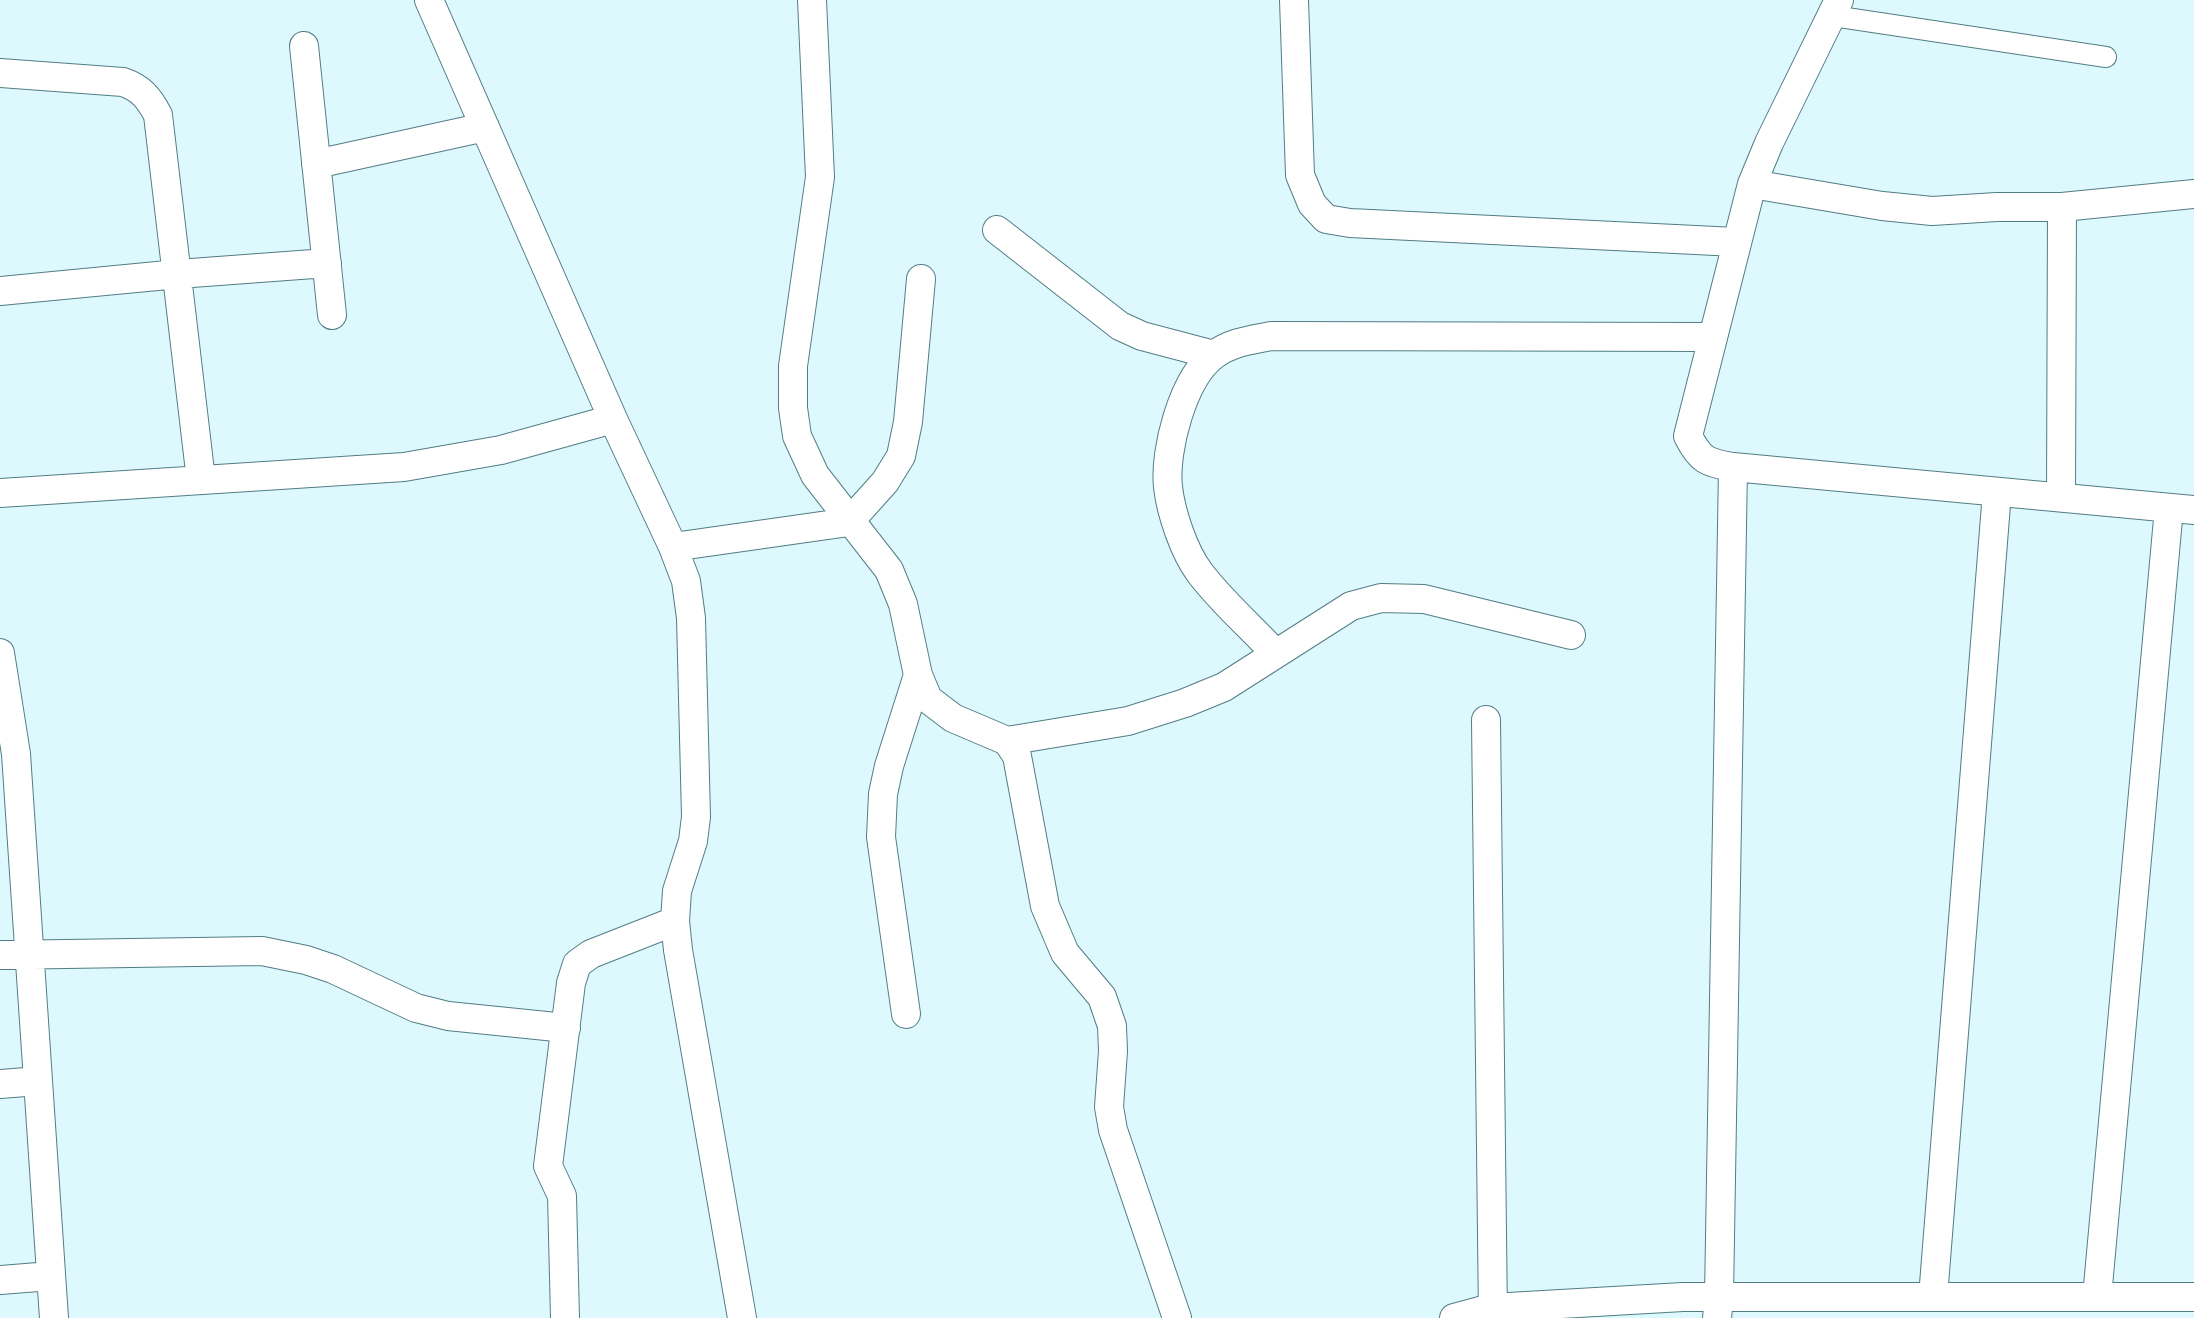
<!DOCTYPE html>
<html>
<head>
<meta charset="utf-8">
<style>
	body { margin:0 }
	canvas { display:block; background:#ddf9fe }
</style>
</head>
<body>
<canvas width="2194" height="1318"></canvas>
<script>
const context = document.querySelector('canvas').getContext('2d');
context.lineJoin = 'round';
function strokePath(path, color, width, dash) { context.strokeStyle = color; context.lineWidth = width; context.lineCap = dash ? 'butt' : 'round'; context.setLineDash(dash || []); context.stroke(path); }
const service = new Path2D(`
	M 1833,16 L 2106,57`);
const minor = new Path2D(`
	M 429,0 L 613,419 L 673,547 L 686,581 L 691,618 L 696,817 L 693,841 L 677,891 L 675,921 L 678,950 L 742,1318
	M 812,0 L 820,177 L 793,366 L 793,408 L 797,436 L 815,475 L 889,570 L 903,604 L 918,675 L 928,699 L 953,718 L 1007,741 L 1017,756 L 1045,906 L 1065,953 L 1102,997 L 1112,1026 L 1113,1051 L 1109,1107 L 1113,1130 L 1177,1318
	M 1294,0 L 1300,175 L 1312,204 L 1326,219 L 1350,223 L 1736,242
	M 304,46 L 332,315
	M 0,73 L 123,82 C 141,88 149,98 158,115 L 201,480
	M 316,164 L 485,127
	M 1752,184 L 1882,206 L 1932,211 L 1997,207 L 2062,207 L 2194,194
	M 997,230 L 1120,326 L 1142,336 L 1214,355
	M 0,291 L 178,274 L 327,263
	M 1733,467 C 1707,463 1700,460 1688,436 L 1752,184 L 1769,143 L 1839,0
	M 0,493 L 404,467 L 501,450 L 613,419
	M 2061,497 L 2062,207
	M 673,547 L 849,522 L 885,482 L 901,456 L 908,422 L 921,279
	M 0,653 L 16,754 L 54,1318
	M 1275,653 C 1251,627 1221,601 1200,573 C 1184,552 1171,513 1168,487 C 1164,450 1183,378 1214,355 C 1231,342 1251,340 1271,336 L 1713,337
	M 1486,720 L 1493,1318
	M 1007,741 L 1128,721 L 1185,703 L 1224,687 L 1351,606 L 1381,598 L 1424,599 L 1571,635
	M 0,955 L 262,951 L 306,960 L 333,969 L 416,1008 L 448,1016 L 566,1028
	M 906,1014 L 881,837 L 883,794 L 889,766 L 918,675
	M 0,1084 L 38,1081
	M 0,1280 L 51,1276
	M 1933,1297 L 1997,492
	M 2097,1297 L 2169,508
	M 565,1318 L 562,1196 L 548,1166 L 571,983 L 577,964 L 591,954 L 675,921
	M 1454,1318 L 1491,1308 L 1683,1297 L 2194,1297
	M 1717,1318 L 1719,1297 L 1733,467 L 2194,510`);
strokePath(service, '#517d84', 22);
strokePath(minor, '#517d84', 30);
strokePath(service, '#fff', 20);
strokePath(minor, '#fff', 28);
</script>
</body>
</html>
